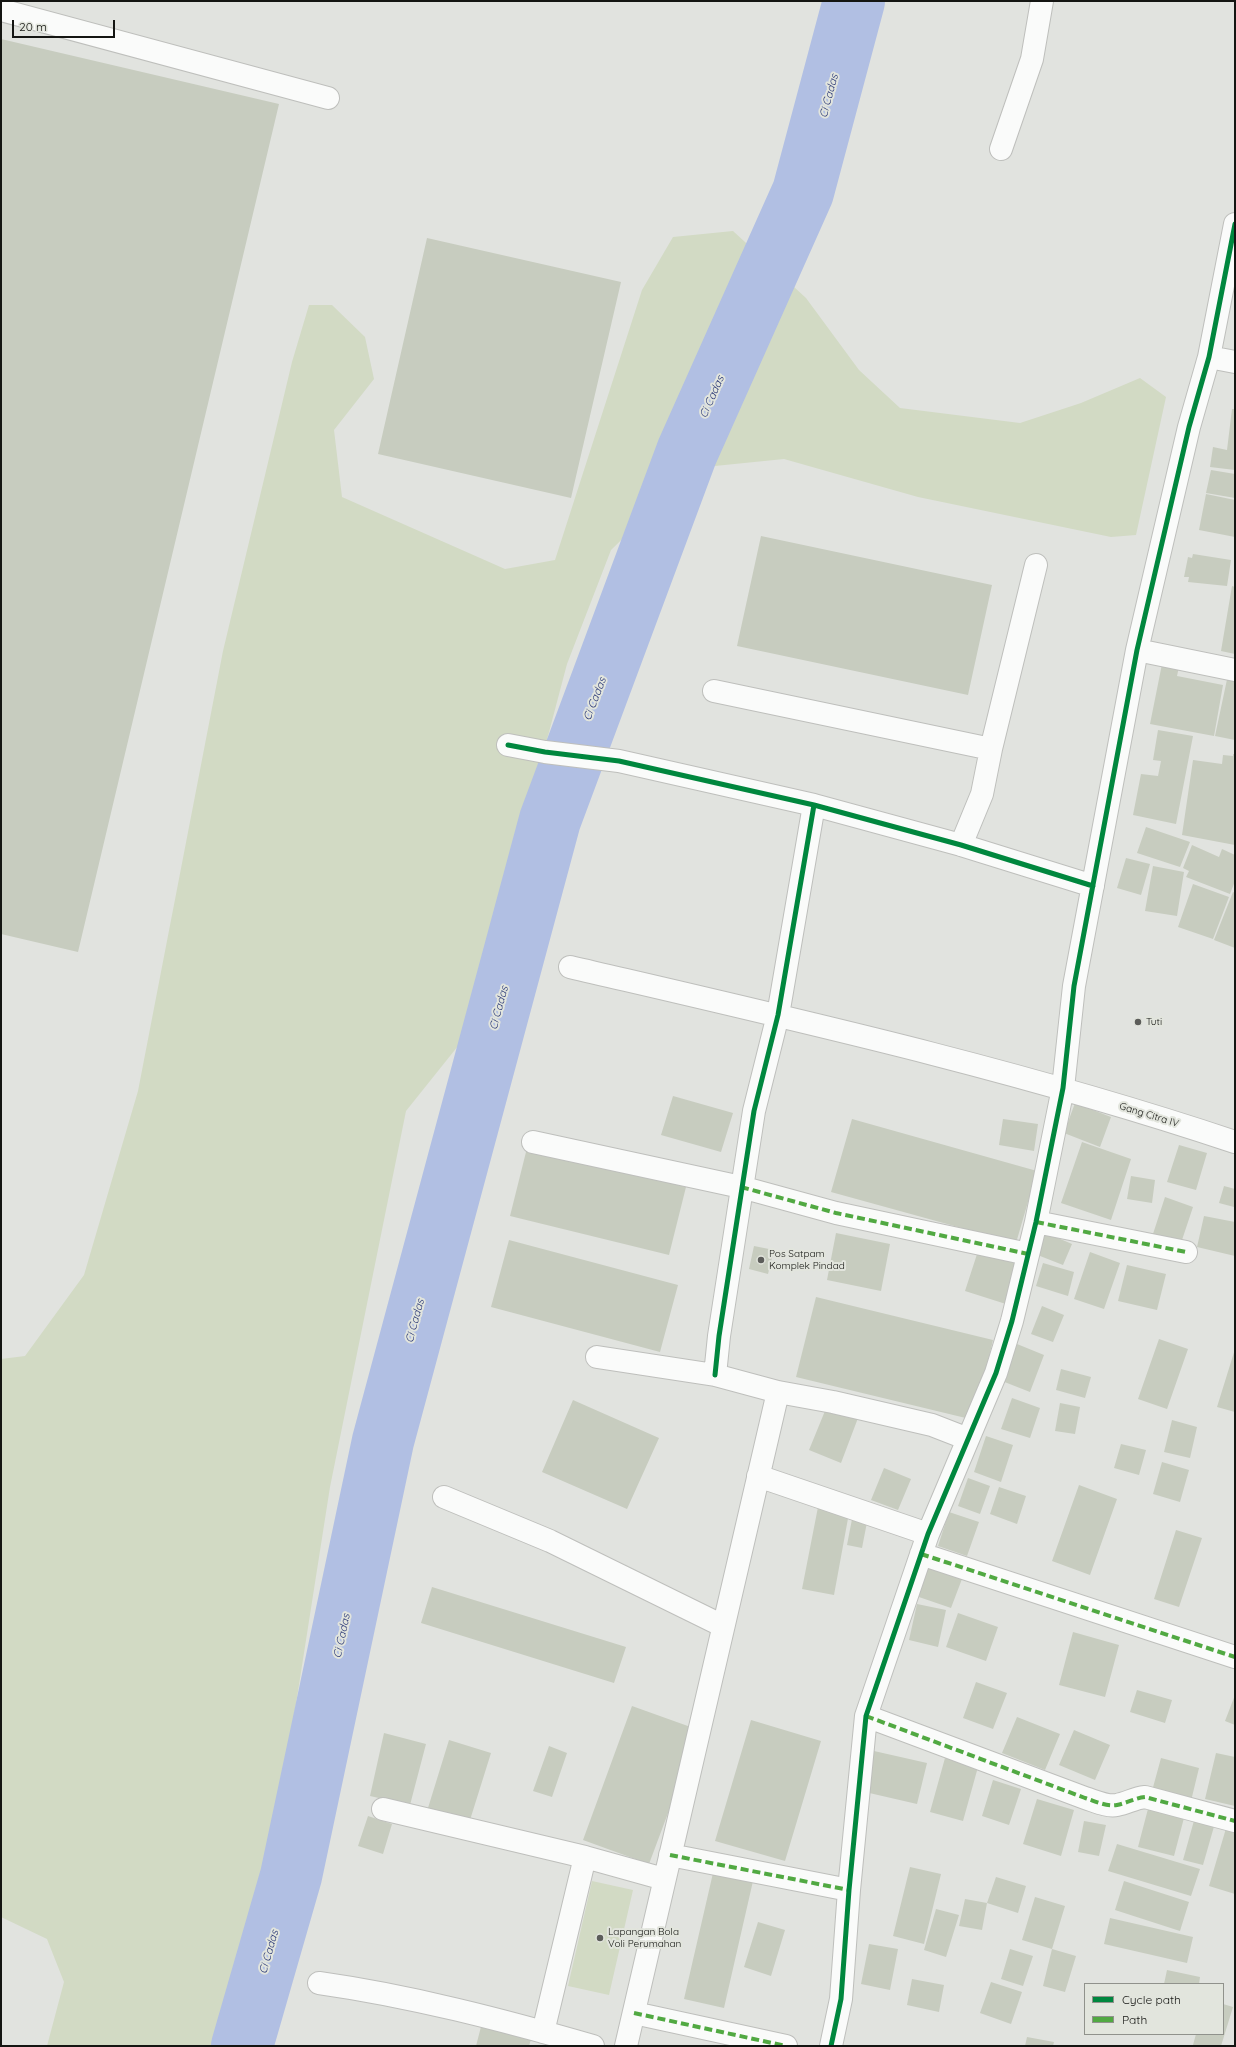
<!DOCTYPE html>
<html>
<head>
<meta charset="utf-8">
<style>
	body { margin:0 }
	#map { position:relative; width:1236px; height:2047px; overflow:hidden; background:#e1e3df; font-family:Quicksand,sans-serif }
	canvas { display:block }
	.frame { position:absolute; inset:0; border:2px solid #141512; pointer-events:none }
	.legend { position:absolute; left:1084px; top:1983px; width:140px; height:52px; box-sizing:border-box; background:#e2e5dd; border:1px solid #90928c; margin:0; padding:5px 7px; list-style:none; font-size:12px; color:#141512 }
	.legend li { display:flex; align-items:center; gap:8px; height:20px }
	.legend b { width:20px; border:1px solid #90928c }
	.scale { position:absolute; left:12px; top:20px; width:103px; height:18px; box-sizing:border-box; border:2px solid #141512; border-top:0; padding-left:5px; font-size:12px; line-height:14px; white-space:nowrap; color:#141512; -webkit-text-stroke:3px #e2e5dd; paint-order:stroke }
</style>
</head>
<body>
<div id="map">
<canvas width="1236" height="2047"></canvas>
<div class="frame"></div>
<ul class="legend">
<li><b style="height:5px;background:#00873e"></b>Cycle path</li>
<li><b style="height:5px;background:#51a942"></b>Path</li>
</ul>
<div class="scale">20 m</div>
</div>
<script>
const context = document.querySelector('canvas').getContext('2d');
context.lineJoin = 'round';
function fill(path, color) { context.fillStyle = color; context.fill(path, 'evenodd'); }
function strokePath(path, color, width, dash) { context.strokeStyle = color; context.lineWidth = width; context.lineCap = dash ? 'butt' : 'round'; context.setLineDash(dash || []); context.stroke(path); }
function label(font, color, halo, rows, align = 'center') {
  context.font = font + ' Quicksand,sans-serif'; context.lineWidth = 4; context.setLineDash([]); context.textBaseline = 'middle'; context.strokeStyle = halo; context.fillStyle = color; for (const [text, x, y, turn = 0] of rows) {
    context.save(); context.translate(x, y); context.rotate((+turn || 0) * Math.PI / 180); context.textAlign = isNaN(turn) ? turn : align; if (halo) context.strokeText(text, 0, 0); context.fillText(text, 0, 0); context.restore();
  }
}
fill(new Path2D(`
	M 733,231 L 806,298 L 859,370 L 900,408 L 1020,423 L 1081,403 L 1140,378 L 1166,397 L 1136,535 L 1111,537 L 918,497 L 784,459 L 695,468 L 611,550 L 567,664 L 470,1031 L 406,1111 L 330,1487 L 285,1774 L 238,1986 L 221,2046 L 47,2046 L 64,1982 L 47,1939 L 1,1917 L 1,1359 L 25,1356 L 84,1275 L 138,1091 L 223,651 L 292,362 L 309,305 L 332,305 L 365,337 L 374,379 L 334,430 L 342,497 L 505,569 L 555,560 L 642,290 L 673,237 Z
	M 592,1881 L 633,1890 L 609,1995 L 568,1986 Z`), '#d2dac4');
strokePath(new Path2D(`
	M 242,2046 L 291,1876 L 383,1441 L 550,820 L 687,452 L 803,192 L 854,1`), '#b1bfe3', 62);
fill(new Path2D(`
	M 1,39 L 279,104 L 78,952 L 1,934 Z
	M 427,238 L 621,282 L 571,498 L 378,454 Z
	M 1232,409 L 1235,409 L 1235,470 L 1210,467 L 1213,447 L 1227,450 Z
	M 1211,470 L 1235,474 L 1235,498 L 1206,493 Z
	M 1206,494 L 1235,500 L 1235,537 L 1199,530 Z
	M 761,536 L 992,585 L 968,695 L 737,646 Z
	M 1193,554 L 1231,560 L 1227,586 L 1188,582 L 1189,577 L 1184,577 L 1188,557 L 1192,558 Z
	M 1232,586 L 1235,587 L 1235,654 L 1221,651 Z
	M 1163,659 L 1180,662 L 1177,676 L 1223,685 L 1214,736 L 1150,724 Z
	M 1229,670 L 1235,671 L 1235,740 L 1215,736 Z
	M 1158,730 L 1193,736 L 1176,824 L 1133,815 L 1141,774 L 1158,776 L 1161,761 L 1153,760 Z
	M 1233,754 L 1235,754 L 1235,845 L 1182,835 L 1193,760 L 1222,764 L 1223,755 L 1233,756 Z
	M 1146,827 L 1190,842 L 1180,867 L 1137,853 Z
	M 1192,845 L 1219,857 L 1222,849 L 1235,855 L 1235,881 L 1230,894 L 1186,877 L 1189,871 L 1183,868 Z
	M 1126,858 L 1150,864 L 1141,895 L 1117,888 Z
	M 1153,866 L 1184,872 L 1177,916 L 1145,911 Z
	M 1193,884 L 1229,897 L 1213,939 L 1178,927 Z
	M 1233,892 L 1235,893 L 1235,948 L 1214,940 Z
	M 673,1096 L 733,1113 L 721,1152 L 661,1135 Z
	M 1075,1103 L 1111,1117 L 1100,1147 L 1064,1133 Z
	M 852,1119 L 1037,1171 L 1016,1243 L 831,1192 Z
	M 1003,1119 L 1038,1124 L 1034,1151 L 999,1145 Z
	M 1082,1142 L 1131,1159 L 1111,1220 L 1061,1203 Z
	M 1179,1145 L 1207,1153 L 1196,1190 L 1167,1182 Z
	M 527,1148 L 686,1187 L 669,1255 L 510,1216 Z
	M 1131,1176 L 1155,1180 L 1152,1203 L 1127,1199 Z
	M 1224,1186 L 1235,1189 L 1234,1207 L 1219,1203 Z
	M 1165,1197 L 1193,1207 L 1180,1246 L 1152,1237 Z
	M 1204,1216 L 1235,1222 L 1235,1256 L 1197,1247 Z
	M 1044,1232 L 1072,1244 L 1063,1265 L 1035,1254 Z
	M 836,1233 L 890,1244 L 881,1291 L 827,1280 Z
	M 509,1240 L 678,1285 L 660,1352 L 491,1307 Z
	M 754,1246 L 774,1250 L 768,1274 L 749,1269 Z
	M 979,1248 L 1022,1262 L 1009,1305 L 965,1291 Z
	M 1090,1252 L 1120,1263 L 1104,1309 L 1074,1299 Z
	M 1043,1263 L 1074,1272 L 1068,1296 L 1036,1286 Z
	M 1127,1265 L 1166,1274 L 1157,1310 L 1118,1301 Z
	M 816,1297 L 993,1340 L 974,1420 L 796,1377 Z
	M 1042,1306 L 1064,1315 L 1053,1342 L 1031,1334 Z
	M 1159,1339 L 1188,1349 L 1167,1409 L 1138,1399 Z
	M 1017,1344 L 1044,1355 L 1030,1392 L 1002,1381 Z
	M 1235,1349 L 1235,1412 L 1217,1407 Z
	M 1061,1369 L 1091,1377 L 1085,1398 L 1056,1390 Z
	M 1012,1398 L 1040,1408 L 1030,1438 L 1001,1429 Z
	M 573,1400 L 659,1438 L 627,1509 L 542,1472 Z
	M 1060,1403 L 1080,1407 L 1075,1434 L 1055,1431 Z
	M 827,1406 L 858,1418 L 841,1463 L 809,1450 Z
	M 1172,1420 L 1197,1427 L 1190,1458 L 1164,1452 Z
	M 986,1436 L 1013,1445 L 1001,1482 L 974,1472 Z
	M 1121,1444 L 1146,1450 L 1139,1475 L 1114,1468 Z
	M 1162,1462 L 1189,1470 L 1180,1502 L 1153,1494 Z
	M 884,1468 L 911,1479 L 898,1510 L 871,1500 Z
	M 968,1478 L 990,1486 L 980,1514 L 958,1506 Z
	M 1079,1485 L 1117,1499 L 1090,1575 L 1052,1561 Z
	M 999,1487 L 1026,1496 L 1017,1524 L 990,1514 Z
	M 818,1507 L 849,1513 L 834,1595 L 802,1589 Z
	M 949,1512 L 979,1522 L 967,1556 L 938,1546 Z
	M 853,1514 L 868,1517 L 862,1548 L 847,1545 Z
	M 1176,1530 L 1202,1538 L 1179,1607 L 1154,1599 Z
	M 930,1559 L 965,1571 L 951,1608 L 916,1596 Z
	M 432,1587 L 626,1647 L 614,1683 L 421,1623 Z
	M 917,1604 L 946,1610 L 938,1647 L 909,1640 Z
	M 958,1613 L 998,1627 L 986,1661 L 946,1647 Z
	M 1073,1632 L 1119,1645 L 1105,1697 L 1059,1685 Z
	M 976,1682 L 1007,1693 L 993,1729 L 963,1718 Z
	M 1137,1690 L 1172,1700 L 1165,1723 L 1130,1712 Z
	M 1235,1695 L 1235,1725 L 1225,1721 Z
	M 632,1706 L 699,1730 L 649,1864 L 583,1840 Z
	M 1017,1717 L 1060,1734 L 1045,1770 L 1002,1753 Z
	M 751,1720 L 821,1741 L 785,1861 L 715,1841 Z
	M 1074,1730 L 1110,1745 L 1095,1780 L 1059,1765 Z
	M 384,1733 L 426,1744 L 410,1805 L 370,1796 Z
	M 449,1740 L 491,1753 L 470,1820 L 428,1808 Z
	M 549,1746 L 567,1753 L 552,1797 L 533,1791 Z
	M 874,1751 L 927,1763 L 917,1804 L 865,1792 Z
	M 1216,1753 L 1235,1757 L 1235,1806 L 1205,1799 Z
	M 945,1758 L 978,1767 L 963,1821 L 930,1812 Z
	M 1161,1758 L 1199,1768 L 1191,1801 L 1152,1791 Z
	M 993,1780 L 1021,1789 L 1009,1825 L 982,1816 Z
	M 1037,1799 L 1074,1810 L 1061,1856 L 1023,1844 Z
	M 1149,1805 L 1185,1814 L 1174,1856 L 1138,1847 Z
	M 368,1816 L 392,1824 L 383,1854 L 358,1846 Z
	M 1195,1817 L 1215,1823 L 1203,1865 L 1183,1860 Z
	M 1084,1821 L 1106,1825 L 1099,1856 L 1078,1852 Z
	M 1227,1825 L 1235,1827 L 1235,1894 L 1209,1886 Z
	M 1117,1844 L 1200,1869 L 1191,1896 L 1108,1871 Z
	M 910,1867 L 941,1874 L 924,1944 L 893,1936 Z
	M 713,1873 L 753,1881 L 724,2008 L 684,1999 Z
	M 996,1877 L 1026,1886 L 1018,1913 L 987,1903 L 982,1930 L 959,1926 L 965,1899 L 987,1903 Z
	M 1124,1881 L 1189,1902 L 1180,1931 L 1115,1910 Z
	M 1035,1897 L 1065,1906 L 1052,1949 L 1022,1940 Z
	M 936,1909 L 959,1915 L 946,1957 L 924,1950 Z
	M 1110,1918 L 1193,1937 L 1187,1963 L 1104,1944 Z
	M 758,1922 L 785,1930 L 771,1976 L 744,1967 Z
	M 869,1944 L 898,1949 L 890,1990 L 861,1984 Z
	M 1010,1949 L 1033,1956 L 1023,1986 L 1001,1979 Z
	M 1052,1949 L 1076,1956 L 1065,1992 L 1043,1986 Z
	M 1167,1970 L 1200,1977 L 1199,1984 L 1164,1984 Z
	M 912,1979 L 944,1985 L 939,2012 L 907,2005 Z
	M 991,1982 L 1022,1992 L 1011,2024 L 980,2013 Z
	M 1223,2004 L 1233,2007 L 1221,2046 L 1193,2045 L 1196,2034 L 1223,2034 Z
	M 483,2019 L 533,2033 L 529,2046 L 476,2046 Z
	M 1027,2037 L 1054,2042 L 1053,2046 L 1025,2046 Z`), '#c7ccbf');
const minor = new Path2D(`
	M 1,10 L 328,98
	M 1001,149 L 1032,59 L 1042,1
	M 1209,357 L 1235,362
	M 1137,650 L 1235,670
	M 714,691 L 991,749
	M 508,745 L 545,752 L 619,761 L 814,805 L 961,845 L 1093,886
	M 961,845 L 982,794 L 991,749 L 1036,565
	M 570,967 C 793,1019 1017,1069 1235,1142
	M 533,1142 L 741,1187 L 836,1213 L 1028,1254
	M 1036,1222 L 1186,1252
	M 597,1357 L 715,1375 L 778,1392 L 833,1402 L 932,1425 L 968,1439
	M 715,1375 L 719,1336 L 754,1111 L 778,1015 L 814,805
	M 758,1476 L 928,1534
	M 444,1497 L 550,1541 L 723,1626
	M 921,1554 L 1235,1657
	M 866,1716 L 1085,1798 C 1095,1801 1107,1807 1117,1805 C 1127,1803 1135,1798 1145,1797 L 1235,1821
	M 383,1809 L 585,1857 L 664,1879
	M 670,1855 L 849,1890
	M 319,1983 C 411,1996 503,2020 593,2046
	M 634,2013 L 786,2046
	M 543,2032 L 585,1857
	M 626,2046 L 778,1392
	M 831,2046 L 841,1999 L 849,1890 L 866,1716 L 928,1534 L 996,1373 L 1012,1321 L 1036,1222 L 1063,1088 L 1074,986 L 1137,650 L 1189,427 L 1209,357 L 1235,224`);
strokePath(minor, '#bebfbc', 24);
strokePath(minor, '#fafbfa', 22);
strokePath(new Path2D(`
	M 741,1187 L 836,1213 L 1028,1254
	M 1036,1222 L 1186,1252
	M 921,1554 L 1235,1657
	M 866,1716 L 1085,1798 C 1095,1801 1107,1807 1117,1805 C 1127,1803 1135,1798 1145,1797 L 1235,1821
	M 670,1855 L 849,1890 L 849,1893
	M 634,2013 L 786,2046`), '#51a942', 4, [8, 4]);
strokePath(new Path2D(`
	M 508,745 L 545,752 L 619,761 L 814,805 L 961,845 L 1093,886
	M 715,1375 L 719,1336 L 754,1111 L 778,1015 L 814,805
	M 831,2046 L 841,1999 L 849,1890 L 866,1716 L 928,1534 L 996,1373 L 1012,1321 L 1036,1222 L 1063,1088 L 1074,986 L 1137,650 L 1189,427 L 1209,357 L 1235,224`), '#00873e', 5);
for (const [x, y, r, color] of [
	[1138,1022,4,"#5c5d5a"],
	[761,1260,4,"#5c5d5a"],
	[600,1938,4,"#5c5d5a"]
]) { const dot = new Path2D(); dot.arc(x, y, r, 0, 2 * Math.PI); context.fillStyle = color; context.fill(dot); strokePath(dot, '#e2e5dd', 1.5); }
label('10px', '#141512', '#e2e5dd', [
	["Tuti",1146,1022],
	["Pos Satpam",769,1254],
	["Komplek Pindad",769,1266],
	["Lapangan Bola",608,1932],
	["Voli Perumahan",608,1944]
], 'left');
label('10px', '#141512', '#e2e5dd', [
	["Gang Citra IV",1149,1115,17]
]);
label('italic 11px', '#273575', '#e2e5dd', [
	["Ci Cadas",829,96,-75],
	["Ci Cadas",712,397,-66],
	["Ci Cadas",595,699,-69],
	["Ci Cadas",499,1008,-75],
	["Ci Cadas",415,1321,-75],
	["Ci Cadas",342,1636,-78],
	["Ci Cadas",269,1952,-74]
]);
</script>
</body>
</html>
